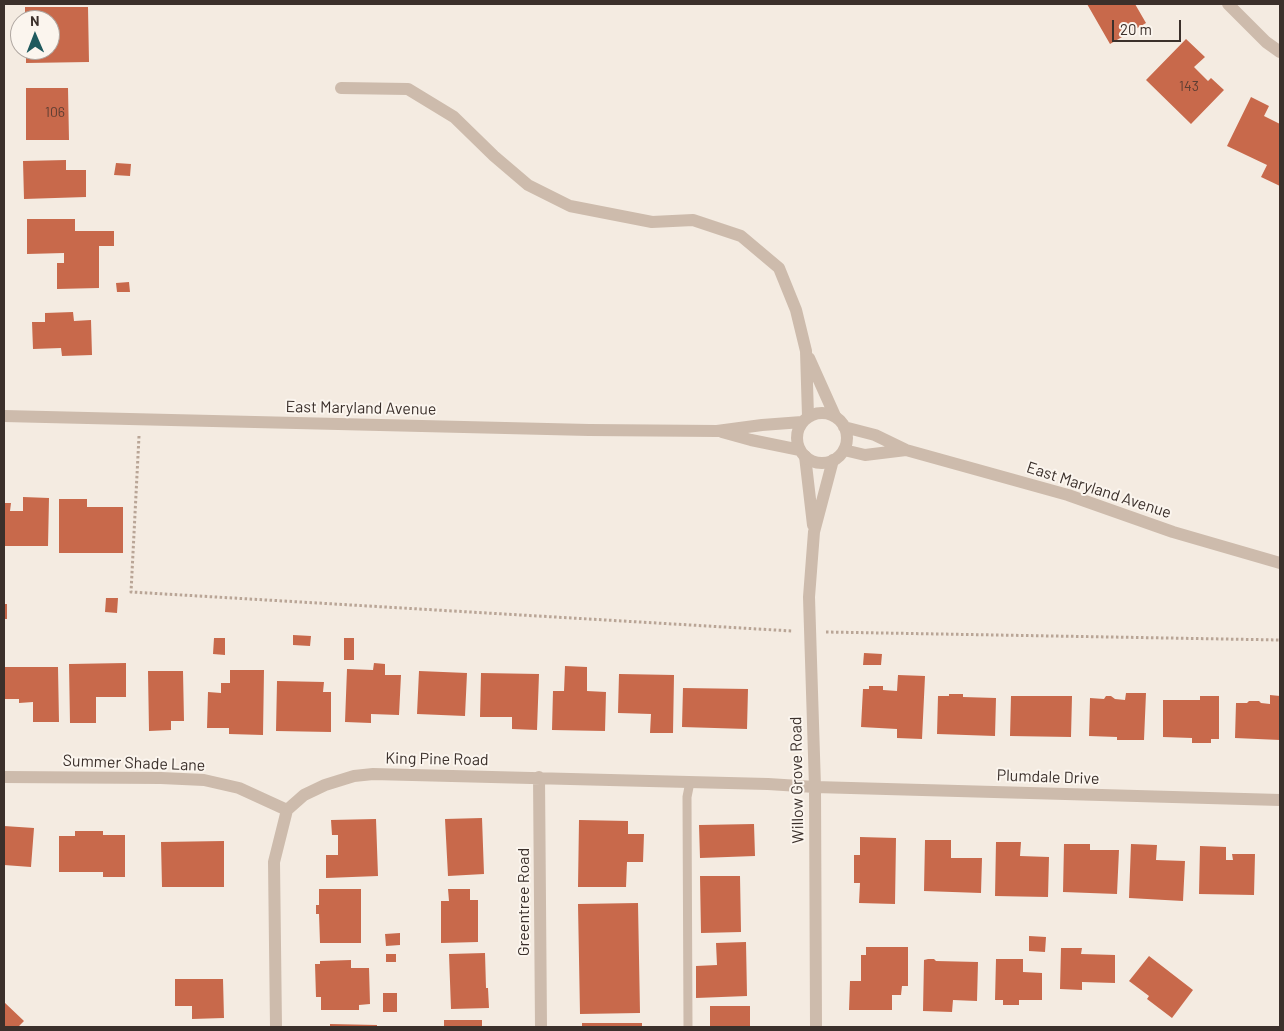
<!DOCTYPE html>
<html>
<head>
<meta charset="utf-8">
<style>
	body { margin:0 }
	#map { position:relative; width:1284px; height:1031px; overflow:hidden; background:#f4ebe1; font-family:Barlow,sans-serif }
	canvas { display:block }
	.frame { position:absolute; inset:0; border:5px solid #3b302b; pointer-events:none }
	.north { position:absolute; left:10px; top:10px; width:50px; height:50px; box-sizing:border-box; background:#fbf5ee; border:1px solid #aea6a0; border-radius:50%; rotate:359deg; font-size:14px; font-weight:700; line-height:20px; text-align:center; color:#3b302b }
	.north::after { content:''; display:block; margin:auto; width:18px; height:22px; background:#1f5a5e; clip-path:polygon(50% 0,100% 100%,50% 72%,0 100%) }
	.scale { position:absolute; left:1112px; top:20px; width:69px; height:22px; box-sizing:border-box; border:2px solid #3b302b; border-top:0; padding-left:6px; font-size:15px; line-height:18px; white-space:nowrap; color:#3b302b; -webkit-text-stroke:4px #fbf5ee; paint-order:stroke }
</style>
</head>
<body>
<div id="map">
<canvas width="1284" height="1031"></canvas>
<div class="frame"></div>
<div class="north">N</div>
<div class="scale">20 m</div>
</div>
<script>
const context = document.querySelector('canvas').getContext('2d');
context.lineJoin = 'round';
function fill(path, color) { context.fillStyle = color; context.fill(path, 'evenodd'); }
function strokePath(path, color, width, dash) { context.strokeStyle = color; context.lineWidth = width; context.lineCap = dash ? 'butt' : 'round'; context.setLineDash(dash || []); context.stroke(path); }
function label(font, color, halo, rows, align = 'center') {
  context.font = font + ' Barlow,sans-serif'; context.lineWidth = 4; context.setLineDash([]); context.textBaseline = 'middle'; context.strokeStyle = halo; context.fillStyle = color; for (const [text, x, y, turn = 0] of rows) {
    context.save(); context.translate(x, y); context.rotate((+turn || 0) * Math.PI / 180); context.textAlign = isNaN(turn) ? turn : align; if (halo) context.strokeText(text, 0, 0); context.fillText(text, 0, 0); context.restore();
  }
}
fill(new Path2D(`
	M 1087,4 L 1135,4 L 1146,23 L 1110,44 Z
	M 25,7 L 88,7 L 89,62 L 26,63 L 26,50 L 50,50 L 50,20 L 25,20 Z
	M 1186,39 L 1205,57 L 1194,67 L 1208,81 L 1211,78 L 1224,90 L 1191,124 L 1146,80 Z
	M 26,88 L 68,88 L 69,140 L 26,140 Z
	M 1251,97 L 1269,106 L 1264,116 L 1280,124 L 1280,186 L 1261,177 L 1267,165 L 1227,146 Z
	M 66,160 L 66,170 L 86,170 L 86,197 L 24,199 L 23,161 Z
	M 116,163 L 131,164 L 130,176 L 114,175 Z
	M 27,219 L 75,219 L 75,231 L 114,231 L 114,246 L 99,246 L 99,288 L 57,289 L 57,263 L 64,263 L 64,253 L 27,254 Z
	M 129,282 L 130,292 L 117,292 L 116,283 Z
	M 73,312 L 74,321 L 91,320 L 92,355 L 62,356 L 61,348 L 33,349 L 32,322 L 45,322 L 45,313 Z
	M 23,497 L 49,498 L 48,546 L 4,546 L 4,503 L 11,503 L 10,511 L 23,511 Z
	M 59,499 L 87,499 L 87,507 L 123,507 L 123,553 L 59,553 Z
	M 106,598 L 118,598 L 117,613 L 105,612 Z
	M 4,604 L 7,604 L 7,619 L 4,619 Z
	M 293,635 L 311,636 L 310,646 L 293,645 Z
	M 214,638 L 225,638 L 225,655 L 213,654 Z
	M 344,638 L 354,638 L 354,660 L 344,660 Z
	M 864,653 L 882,654 L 881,665 L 863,665 Z
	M 126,663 L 126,697 L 96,697 L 96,723 L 70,723 L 69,664 Z
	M 374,663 L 385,664 L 385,675 L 401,675 L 399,715 L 371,714 L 371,723 L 345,722 L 347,669 L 373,670 Z
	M 565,666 L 587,667 L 587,691 L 606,692 L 605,731 L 552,730 L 553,691 L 564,691 Z
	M 4,667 L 58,667 L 59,722 L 33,722 L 33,702 L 19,703 L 19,699 L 4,699 Z
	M 230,670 L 264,670 L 263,735 L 229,734 L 229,728 L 207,728 L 208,692 L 221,693 L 221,683 L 230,683 Z
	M 148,671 L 183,671 L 184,721 L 171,721 L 171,730 L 149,731 Z
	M 419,671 L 467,673 L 465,716 L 417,714 Z
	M 481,673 L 539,674 L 537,730 L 512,729 L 512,717 L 480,717 Z
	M 619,674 L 674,675 L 673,733 L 650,733 L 651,714 L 618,713 Z
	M 898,675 L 925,676 L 922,739 L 897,738 L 897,729 L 861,727 L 863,689 L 869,689 L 869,686 L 883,686 L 883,690 L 897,691 Z
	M 277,681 L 324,682 L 323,692 L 331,692 L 331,732 L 276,731 Z
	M 683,688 L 748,689 L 747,729 L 682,727 Z
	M 1126,693 L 1146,693 L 1144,740 L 1117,740 L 1117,737 L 1089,736 L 1090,698 L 1104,699 L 1106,696 L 1111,696 L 1115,699 L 1125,700 Z
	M 949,694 L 963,694 L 963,697 L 996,698 L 995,736 L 937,734 L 938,696 L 949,696 Z
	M 1270,695 L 1280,696 L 1280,740 L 1235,738 L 1236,703 L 1247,703 L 1249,701 L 1259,701 L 1261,703 L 1270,704 Z
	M 1011,696 L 1072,696 L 1071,737 L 1010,736 Z
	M 1200,696 L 1219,696 L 1219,739 L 1211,739 L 1211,743 L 1192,743 L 1192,738 L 1163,737 L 1163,700 L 1200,700 Z
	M 482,818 L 484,874 L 448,876 L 445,819 Z
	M 376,819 L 378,876 L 326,878 L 326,855 L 338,855 L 338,835 L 332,835 L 331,820 Z
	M 579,820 L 628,821 L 628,834 L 644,834 L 643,862 L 627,862 L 626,887 L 578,887 Z
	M 754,824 L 755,856 L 700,858 L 699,825 Z
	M 4,826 L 34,828 L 31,867 L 4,865 Z
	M 75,831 L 103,831 L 103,835 L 125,835 L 125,877 L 103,877 L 103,872 L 59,872 L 59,836 L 75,836 Z
	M 860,837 L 896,838 L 895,904 L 859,903 L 860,883 L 854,883 L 854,855 L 860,855 Z
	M 925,840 L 951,840 L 951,858 L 982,858 L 981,893 L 924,891 Z
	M 224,841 L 224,887 L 162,887 L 161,842 Z
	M 996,842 L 1021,842 L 1020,856 L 1049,857 L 1048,897 L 995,896 Z
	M 1064,844 L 1090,844 L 1090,850 L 1119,850 L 1117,894 L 1063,892 Z
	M 1131,844 L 1157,845 L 1156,860 L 1185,861 L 1183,901 L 1129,898 Z
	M 1200,846 L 1226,847 L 1226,860 L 1233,860 L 1232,854 L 1255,854 L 1254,895 L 1199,894 Z
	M 700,876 L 740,876 L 741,932 L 701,933 Z
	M 319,889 L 361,889 L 361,943 L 320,943 L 319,914 L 316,914 L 316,905 L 319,905 Z
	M 448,889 L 470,889 L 470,900 L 478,900 L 478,942 L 441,943 L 441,901 L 449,901 Z
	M 638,903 L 640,1013 L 580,1014 L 578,904 Z
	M 400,933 L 400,945 L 386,946 L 385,934 Z
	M 1029,936 L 1046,937 L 1045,952 L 1029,951 Z
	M 746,942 L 747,996 L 696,998 L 696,966 L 717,965 L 716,943 Z
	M 866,947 L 908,947 L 908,986 L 902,986 L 901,995 L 892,995 L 892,1010 L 849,1010 L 850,981 L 861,981 L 861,955 L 866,955 Z
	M 1061,948 L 1082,948 L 1081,954 L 1115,955 L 1115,983 L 1082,982 L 1082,990 L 1060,989 Z
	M 485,953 L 486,988 L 488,988 L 489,1008 L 451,1009 L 449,954 Z
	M 386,954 L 396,954 L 396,962 L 386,962 Z
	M 1149,956 L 1193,990 L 1172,1018 L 1147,999 L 1149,996 L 1129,981 Z
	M 928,959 L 934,959 L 936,961 L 978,962 L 977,1001 L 953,1000 L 952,1012 L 923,1011 L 924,960 Z
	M 996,959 L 1023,959 L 1023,972 L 1042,973 L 1042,1000 L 1019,1000 L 1019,1005 L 1003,1005 L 1003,1000 L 995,1000 Z
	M 351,960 L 351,968 L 369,968 L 370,1004 L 359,1005 L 359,1010 L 321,1010 L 321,997 L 316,997 L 315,964 L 320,964 L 320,961 Z
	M 175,979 L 223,979 L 224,1018 L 192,1019 L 192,1006 L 175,1006 Z
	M 383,993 L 397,993 L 397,1012 L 383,1012 Z
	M 4,1002 L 24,1021 L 18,1027 L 4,1027 Z
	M 710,1006 L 750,1006 L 750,1027 L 710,1027 Z
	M 444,1020 L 482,1020 L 482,1027 L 444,1027 Z
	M 582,1023 L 642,1023 L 642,1027 L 582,1027 Z
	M 330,1024 L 377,1025 L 377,1027 L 330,1027 Z`), '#c8694b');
strokePath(new Path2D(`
	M 139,436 L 131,592 L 792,631
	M 826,632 L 1280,640`), '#b9a596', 3, [2.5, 2.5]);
strokePath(new Path2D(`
	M 688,1027 L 687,797 L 690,782`), '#cdbbac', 9);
strokePath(new Path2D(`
	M 1228,4 L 1266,42 L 1280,52
	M 341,88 L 408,89 L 454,117 L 494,156 L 528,185 L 570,206 L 652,222 L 693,220 L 741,236 L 779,268 L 796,310 L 806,351 L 808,416
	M 809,358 L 835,416
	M 805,456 L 813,525
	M 4,777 L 161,778 L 204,780 L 239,788 L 287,810
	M 539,777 L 541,1027
	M 276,1027 L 274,862 L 287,810 L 304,795 L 325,785 L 354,776 L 373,774 L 768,784 L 815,787 L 1280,800
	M 816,1027 L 815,787 L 809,597 L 814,532 L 833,460`), '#cdbbac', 12);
strokePath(new Path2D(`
	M797 438a25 25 0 1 1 50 0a25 25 0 1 1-50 0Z
	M 4,416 L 589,430 L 717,431 L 762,425 L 802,422
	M 844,427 L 875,435 L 906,450 L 1068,495 L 1173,532 L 1280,563
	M 722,432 L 751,440 L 800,450
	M 844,450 L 865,455 L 906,450`), '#cdbbac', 12);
label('14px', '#5e3e33', null, [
	["143",1189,86],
	["106",55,112]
]);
label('16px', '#3b302b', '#fbf5ee', [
	["East Maryland Avenue",361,408,1],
	["East Maryland Avenue",1099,490,18],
	["King Pine Road",437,759,1],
	["Summer Shade Lane",134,763,2],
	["Plumdale Drive",1048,777,2],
	["Willow Grove Road",797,780,-91],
	["Greentree Road",524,902,-90]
]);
</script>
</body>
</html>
